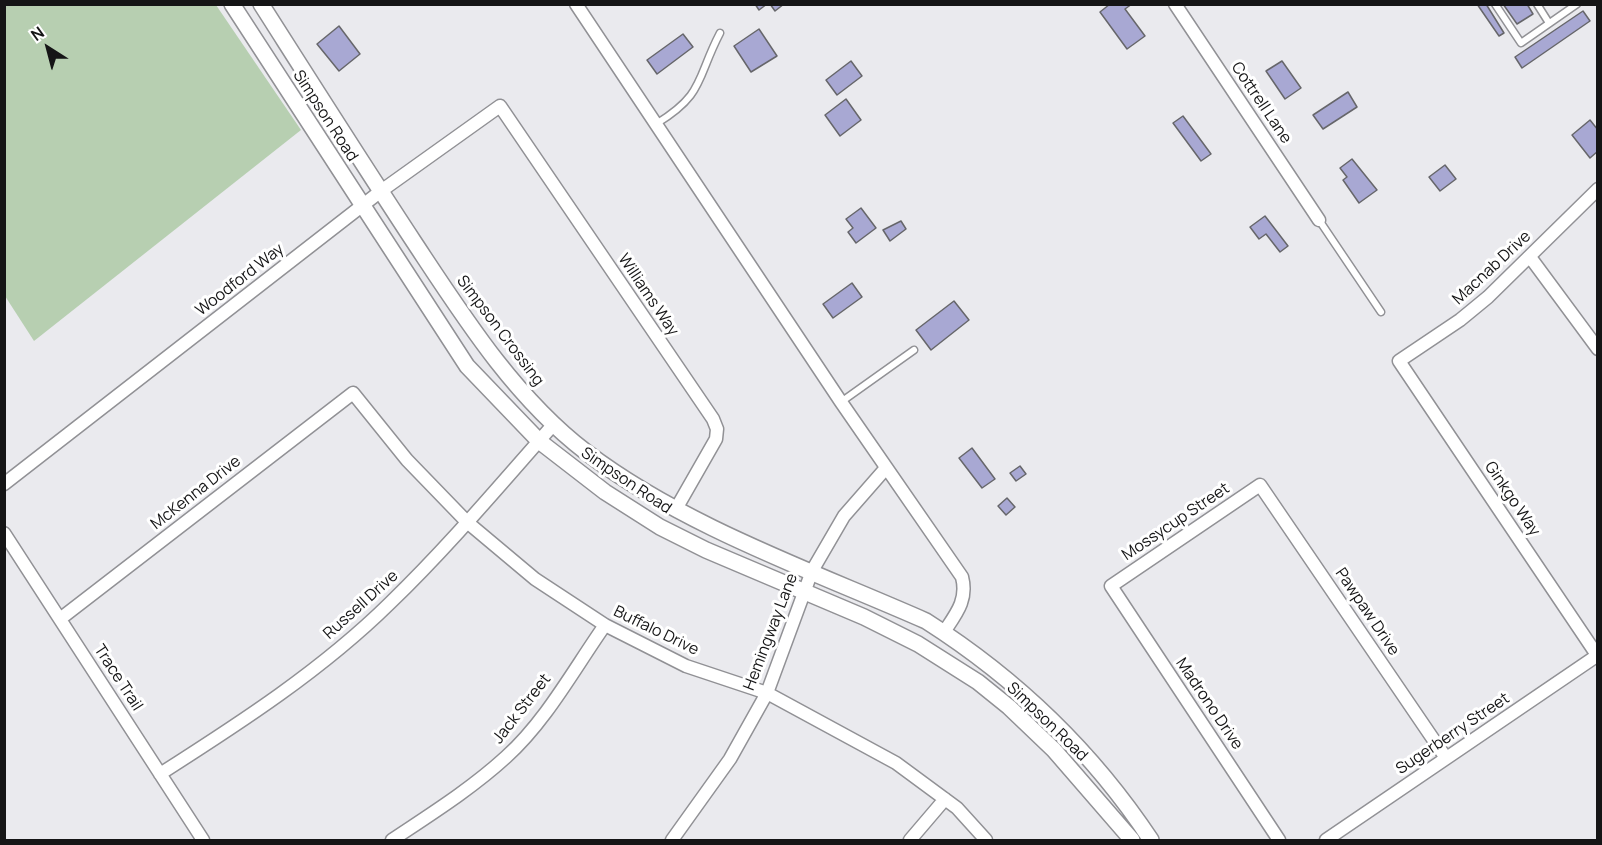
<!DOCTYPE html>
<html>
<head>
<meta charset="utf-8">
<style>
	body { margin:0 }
	#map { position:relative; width:1602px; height:845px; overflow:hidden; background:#eaeaee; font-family:Manrope,sans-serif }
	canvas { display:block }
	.frame { position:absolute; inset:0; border:6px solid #151516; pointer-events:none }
	.north { position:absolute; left:18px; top:18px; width:60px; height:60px; -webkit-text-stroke:4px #fff; paint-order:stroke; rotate:324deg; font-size:16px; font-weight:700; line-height:24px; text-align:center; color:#151516 }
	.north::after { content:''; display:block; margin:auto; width:21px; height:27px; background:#151516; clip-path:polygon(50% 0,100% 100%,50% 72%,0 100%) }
</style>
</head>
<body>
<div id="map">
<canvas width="1602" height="845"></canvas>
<div class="frame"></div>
<div class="north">N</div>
</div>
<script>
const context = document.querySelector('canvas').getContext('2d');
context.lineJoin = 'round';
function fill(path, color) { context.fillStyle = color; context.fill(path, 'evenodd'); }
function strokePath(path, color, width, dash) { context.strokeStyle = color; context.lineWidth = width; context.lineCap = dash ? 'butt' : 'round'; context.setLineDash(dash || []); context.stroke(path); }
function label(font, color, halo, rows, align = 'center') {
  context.font = font + ' Manrope,sans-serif'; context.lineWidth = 6; context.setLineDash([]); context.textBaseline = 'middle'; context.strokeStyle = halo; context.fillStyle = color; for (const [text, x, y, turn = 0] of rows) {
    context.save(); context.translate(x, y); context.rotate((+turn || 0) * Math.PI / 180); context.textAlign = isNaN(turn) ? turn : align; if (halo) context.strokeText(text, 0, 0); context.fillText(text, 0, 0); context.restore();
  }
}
fill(new Path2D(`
	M 4,5 L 216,5 L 301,130 L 34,341 L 5,296 Z`), '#b7cfb1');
const building = new Path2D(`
	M 755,4 L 767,4 L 759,10 Z
	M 770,4 L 784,4 L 775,11 Z
	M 1110,4 L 1132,4 L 1125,9 L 1145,36 L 1127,49 L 1100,12 Z
	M 1477,4 L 1486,4 L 1504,33 L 1499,36 Z
	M 1503,4 L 1527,4 L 1533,14 L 1517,24 Z
	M 1583,11 L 1590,21 L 1522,68 L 1515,57 Z
	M 339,26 L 360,54 L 339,71 L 317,44 Z
	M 759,29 L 777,56 L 751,72 L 734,46 Z
	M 683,34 L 693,47 L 657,74 L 647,60 Z
	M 851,61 L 862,76 L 837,95 L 826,80 Z
	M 1282,61 L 1301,88 L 1285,99 L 1266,71 Z
	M 1348,92 L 1357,107 L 1323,129 L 1313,115 Z
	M 846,99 L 861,120 L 840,136 L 825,115 Z
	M 1183,116 L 1211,154 L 1201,161 L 1173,123 Z
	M 1590,120 L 1598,130 L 1598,151 L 1590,158 L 1572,135 Z
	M 1352,159 L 1377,190 L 1359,203 L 1343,180 L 1347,177 L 1340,168 Z
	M 1445,165 L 1456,179 L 1440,191 L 1429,177 Z
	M 861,208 L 876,228 L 856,243 L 848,232 L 853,228 L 846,219 Z
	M 1265,216 L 1288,246 L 1280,252 L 1266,234 L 1259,239 L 1250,227 Z
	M 901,221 L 906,229 L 890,241 L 883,230 Z
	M 852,283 L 862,297 L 833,318 L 823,304 Z
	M 954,301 L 969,320 L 931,350 L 916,330 Z
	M 972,448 L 995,479 L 982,488 L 959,458 Z
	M 1020,466 L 1026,474 L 1016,481 L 1010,473 Z
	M 1007,498 L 1015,507 L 1006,515 L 998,506 Z`);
fill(building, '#a8a8d3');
strokePath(building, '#66666a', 1.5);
const service = new Path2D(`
	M 1495,4 L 1521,43 L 1577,4
	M 1537,4 L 1549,23
	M 656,124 C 705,94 696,79 720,33
	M 1319,220 L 1381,312
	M 841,402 L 914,350`);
const minor = new Path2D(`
	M 576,4 L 841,402 L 962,577 C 968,600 956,614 944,632
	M 1175,4 L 1319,220
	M 1530,257 L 1598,349
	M 4,484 L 381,191 L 500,106 L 713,419 L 717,429 L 716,439 L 676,509
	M 4,533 L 203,840
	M 60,619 L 353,393 L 407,460 L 467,522 L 535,579 L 605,625 L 686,666 L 767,693 L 896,763 L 957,808 L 986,840
	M 1597,655 L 1399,361 L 1460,320 L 1488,297 L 1598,189
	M 160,774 C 240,723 322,670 390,603 C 448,547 500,485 553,425
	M 392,840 C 431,814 471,789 506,757 C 546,721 574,669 605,625
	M 672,840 L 730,759 L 767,693 L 812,571 L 844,516 L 886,468
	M 910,840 L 945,799
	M 1279,840 L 1111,586 L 1260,485 L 1446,758
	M 1326,840 L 1598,655`);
const tertiary = new Path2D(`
	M 232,4 L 467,366 L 539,441 L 605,492 L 660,527 L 706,550 L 864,617 L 918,644 L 978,682 L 1009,707 L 1054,750 L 1132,840
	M 261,4 C 312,84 362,163 414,242 C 463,316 514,397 586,452 C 683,526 815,572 926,621 C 1017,679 1092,751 1151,840`);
strokePath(service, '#919195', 9);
strokePath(minor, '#919195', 15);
strokePath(tertiary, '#919195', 18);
strokePath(service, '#fff', 6);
strokePath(minor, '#fff', 12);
strokePath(tertiary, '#fff', 15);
label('16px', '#151516', '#fff', [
	["Cottrell Lane",1261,103,56],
	["Simpson Road",325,116,57],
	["Macnab Drive",1492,268,-43],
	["Woodford Way",240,280,-38],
	["Williams Way",648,295,56],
	["Simpson Crossing",500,331,53],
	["Simpson Road",626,481,34],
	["McKenna Drive",196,493,-38],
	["Ginkgo Way",1512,499,56],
	["Mossycup Street",1176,522,-34],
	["Russell Drive",361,605,-42],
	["Pawpaw Drive",1367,612,56],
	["Buffalo Drive",656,631,26],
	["Hemingway Lane",771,632,-69],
	["Trace Trail",118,678,57],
	["Madrono Drive",1209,704,56],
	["Jack Street",522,709,-52],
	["Simpson Road",1047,722,44],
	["Sugerberry Street",1453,734,-34]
]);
</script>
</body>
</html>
